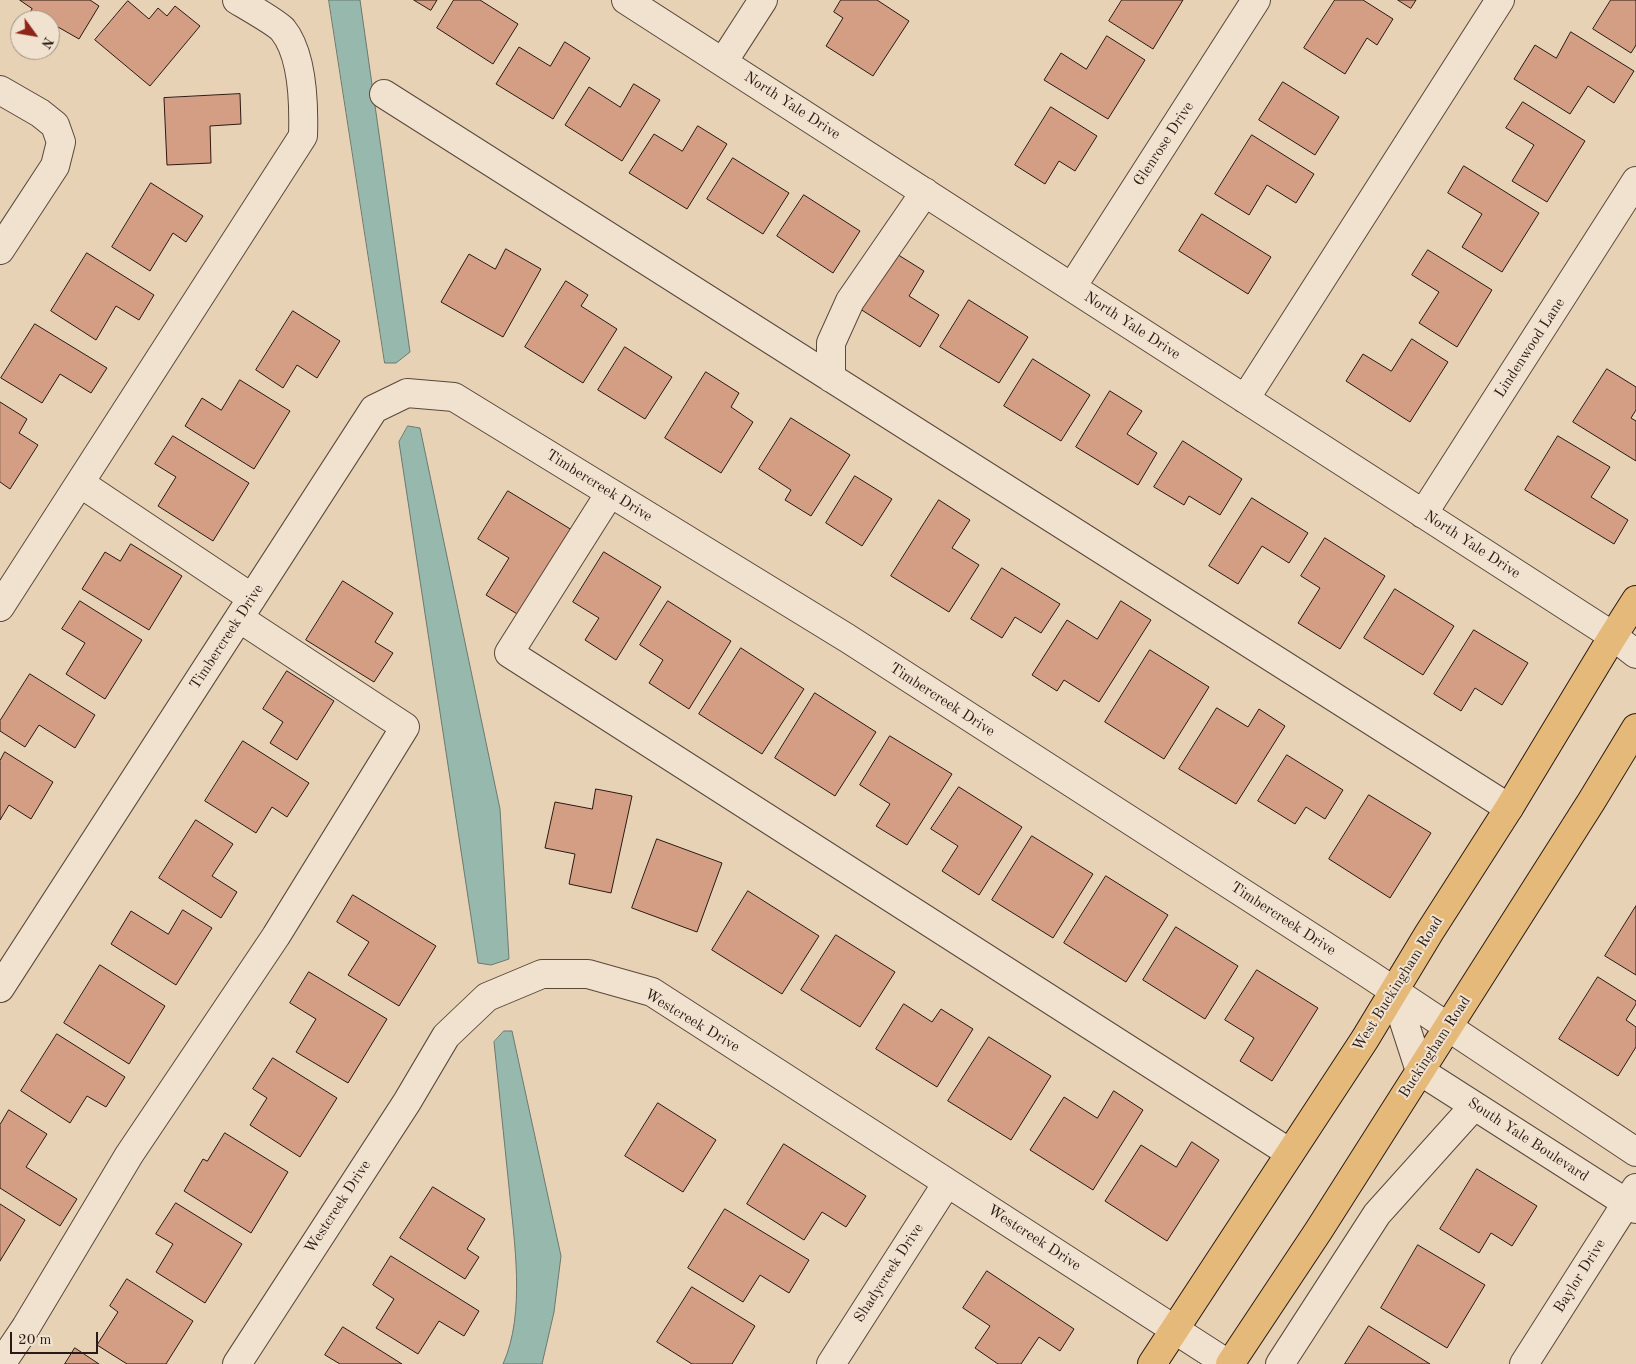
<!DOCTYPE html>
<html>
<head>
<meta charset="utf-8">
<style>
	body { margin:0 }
	#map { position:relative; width:1636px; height:1364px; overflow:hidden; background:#e8d2b5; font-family:"Old Standard TT",serif }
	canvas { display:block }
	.north { position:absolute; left:10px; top:10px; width:50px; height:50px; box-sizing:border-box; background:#f0e2cf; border:1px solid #a09284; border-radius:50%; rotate:122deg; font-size:14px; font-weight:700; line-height:20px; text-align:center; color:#291a14 }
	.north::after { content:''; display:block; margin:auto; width:18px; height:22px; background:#8f2418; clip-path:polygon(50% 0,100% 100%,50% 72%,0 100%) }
	.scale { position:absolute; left:10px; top:1332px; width:88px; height:22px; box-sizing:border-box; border:2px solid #291a14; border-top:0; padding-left:6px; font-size:15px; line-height:18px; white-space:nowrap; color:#291a14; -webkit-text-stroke:4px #f0e2cf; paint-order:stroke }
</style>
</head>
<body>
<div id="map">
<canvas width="1636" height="1364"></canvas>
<div class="north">N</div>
<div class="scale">20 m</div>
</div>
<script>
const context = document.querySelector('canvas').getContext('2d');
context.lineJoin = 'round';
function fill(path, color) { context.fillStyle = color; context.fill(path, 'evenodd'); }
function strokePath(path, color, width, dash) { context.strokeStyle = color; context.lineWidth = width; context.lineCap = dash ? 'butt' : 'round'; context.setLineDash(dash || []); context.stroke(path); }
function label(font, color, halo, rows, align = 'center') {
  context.font = font + ' "Old Standard TT",serif'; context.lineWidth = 4; context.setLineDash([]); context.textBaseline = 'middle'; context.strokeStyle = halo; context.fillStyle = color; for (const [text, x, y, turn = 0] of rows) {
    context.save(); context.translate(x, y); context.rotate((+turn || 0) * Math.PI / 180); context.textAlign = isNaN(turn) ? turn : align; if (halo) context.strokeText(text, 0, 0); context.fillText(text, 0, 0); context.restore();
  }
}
const water = new Path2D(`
	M 329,0 L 360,0 L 410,352 L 396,363 L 385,363 Z
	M 408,426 L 420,428 L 500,809 L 509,959 L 491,965 L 478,963 L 399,442 Z
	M 504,1031 L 512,1031 L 561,1256 L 554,1312 L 542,1364 L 503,1364 C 526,1313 514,1241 509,1187 C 504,1138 499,1090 494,1042 Z`);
fill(water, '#97b8ad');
strokePath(water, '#6b7970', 1);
const building = new Path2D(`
	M 20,0 L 90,0 L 99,6 L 79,39 L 58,27 L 50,39 L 50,20 L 25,20 L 32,9 Z
	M 414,0 L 437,0 L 431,10 Z
	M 454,0 L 480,0 L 518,24 L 493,64 L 437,28 Z
	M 841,0 L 877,0 L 909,21 L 873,76 L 826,46 L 843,18 L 834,12 Z
	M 1122,0 L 1183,0 L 1153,49 L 1109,21 Z
	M 1335,0 L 1363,0 L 1393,19 L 1377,45 L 1367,38 L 1345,74 L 1304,48 Z
	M 1398,0 L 1416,0 L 1411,8 Z
	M 1611,0 L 1636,0 L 1636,45 L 1631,53 L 1593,29 Z
	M 128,1 L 149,19 L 158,8 L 167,16 L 175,6 L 200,26 L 150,86 L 95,40 Z
	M 1571,32 L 1634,71 L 1614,103 L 1588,86 L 1570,114 L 1514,79 L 1535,45 L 1556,58 Z
	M 1107,36 L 1145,60 L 1108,119 L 1044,80 L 1061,53 L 1086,69 Z
	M 565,42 L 590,58 L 553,119 L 496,84 L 519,47 L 550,66 Z
	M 1283,82 L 1339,117 L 1315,155 L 1259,120 Z
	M 634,84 L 660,100 L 622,161 L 565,125 L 589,87 L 620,107 Z
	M 240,94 L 241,124 L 210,126 L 211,163 L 167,165 L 164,98 Z
	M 1523,102 L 1585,141 L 1547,202 L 1512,181 L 1534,145 L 1506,128 Z
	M 1051,107 L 1097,136 L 1075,171 L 1059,161 L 1045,184 L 1015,165 Z
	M 698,126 L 727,144 L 687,209 L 629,173 L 654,134 L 682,151 Z
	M 1252,135 L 1314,174 L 1296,203 L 1267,185 L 1249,215 L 1215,194 Z
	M 733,158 L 789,193 L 763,234 L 707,199 Z
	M 1464,166 L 1539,213 L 1502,272 L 1462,247 L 1482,214 L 1448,193 Z
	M 151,183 L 203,216 L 186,242 L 173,233 L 150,271 L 112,247 Z
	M 804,195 L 860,231 L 833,273 L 777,236 Z
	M 1202,214 L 1271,257 L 1248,294 L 1179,251 Z
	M 506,249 L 541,269 L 503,337 L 441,302 L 469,254 L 495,269 Z
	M 1428,250 L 1492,290 L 1457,347 L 1419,323 L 1439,292 L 1412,275 Z
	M 892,251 L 924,271 L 909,296 L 939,315 L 920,347 L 857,307 Z
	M 87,253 L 154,295 L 139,320 L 116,306 L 96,340 L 51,311 Z
	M 566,281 L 588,295 L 581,306 L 617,329 L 583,383 L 525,347 Z
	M 969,300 L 1028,337 L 999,383 L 940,347 Z
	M 293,311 L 340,341 L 317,378 L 297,365 L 283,388 L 256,370 Z
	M 35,324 L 107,368 L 91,393 L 60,374 L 42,403 L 1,378 Z
	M 1412,339 L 1448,362 L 1410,422 L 1346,381 L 1363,354 L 1391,371 Z
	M 625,347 L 672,377 L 645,419 L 598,390 Z
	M 1033,359 L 1090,395 L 1061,441 L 1004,406 Z
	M 1607,369 L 1636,387 L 1636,410 L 1631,418 L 1636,421 L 1636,461 L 1573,422 Z
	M 706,372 L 739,393 L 731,407 L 753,422 L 721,473 L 665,438 Z
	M 240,380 L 290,411 L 254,469 L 185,426 L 202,398 L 221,410 Z
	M 1110,391 L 1142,411 L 1127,434 L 1157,453 L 1138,485 L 1076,447 Z
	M 0,402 L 27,419 L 19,433 L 38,445 L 10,489 L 0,482 Z
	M 791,418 L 850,455 L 811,516 L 785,500 L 791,490 L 759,469 Z
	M 173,436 L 249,483 L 213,541 L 158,506 L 176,477 L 155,464 Z
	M 1558,436 L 1610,467 L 1591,497 L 1628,520 L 1614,544 L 1525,490 Z
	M 1183,441 L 1242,479 L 1220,515 L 1189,496 L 1184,505 L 1154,487 Z
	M 855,476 L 892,499 L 862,546 L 826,523 Z
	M 508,491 L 572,530 L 519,615 L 486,595 L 509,558 L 478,539 Z
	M 1252,498 L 1308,533 L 1289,563 L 1262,546 L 1238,584 L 1209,566 Z
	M 939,500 L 970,520 L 952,548 L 979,565 L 949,612 L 891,576 Z
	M 1325,538 L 1385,576 L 1340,649 L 1298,623 L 1320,588 L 1301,576 Z
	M 131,544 L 182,576 L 149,630 L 82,589 L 105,552 L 120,561 Z
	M 604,552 L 661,587 L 616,660 L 585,640 L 599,618 L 573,602 Z
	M 1002,568 L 1060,604 L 1041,633 L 1015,617 L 1002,638 L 971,619 Z
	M 343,581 L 393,613 L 375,642 L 393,653 L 374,682 L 306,640 Z
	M 1395,589 L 1454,626 L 1423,675 L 1364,638 Z
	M 80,601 L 142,640 L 105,699 L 66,674 L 85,643 L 62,629 Z
	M 668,601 L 731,641 L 689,709 L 649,683 L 663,660 L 640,645 Z
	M 1121,601 L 1151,620 L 1099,702 L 1064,680 L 1057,691 L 1032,675 L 1067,620 L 1097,639 Z
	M 1474,630 L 1528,663 L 1502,705 L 1475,688 L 1461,711 L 1434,694 Z
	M 741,648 L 804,689 L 762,754 L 699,714 Z
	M 1150,650 L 1209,687 L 1164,759 L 1105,722 Z
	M 287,671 L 334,701 L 297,760 L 270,743 L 283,722 L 263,709 Z
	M 30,674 L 95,715 L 75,748 L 39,725 L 25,747 L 0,731 L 0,721 Z
	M 815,693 L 876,732 L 835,796 L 775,758 Z
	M 1217,708 L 1248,727 L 1259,709 L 1285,726 L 1236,804 L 1179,769 Z
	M 890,736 L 952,774 L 907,845 L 876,826 L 890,804 L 860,785 Z
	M 243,741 L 309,783 L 287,817 L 272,807 L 256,833 L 205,801 Z
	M 5,752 L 53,782 L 31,819 L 9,805 L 0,820 L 0,761 Z
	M 1287,755 L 1343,790 L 1325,819 L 1306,807 L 1295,824 L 1258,801 Z
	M 959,787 L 1022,827 L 979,895 L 942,871 L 958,846 L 931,829 Z
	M 596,789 L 632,796 L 611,893 L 569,884 L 575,854 L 545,848 L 555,802 L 592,809 Z
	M 1369,795 L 1431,833 L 1390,898 L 1329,859 Z
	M 196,820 L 233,844 L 212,876 L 237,892 L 221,918 L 159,878 Z
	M 1032,836 L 1093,874 L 1053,938 L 992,900 Z
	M 657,839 L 722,863 L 697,932 L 632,908 Z
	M 1106,876 L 1168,915 L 1126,982 L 1064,943 Z
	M 748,891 L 819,936 L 782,994 L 712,950 Z
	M 353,895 L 436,946 L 399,1006 L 348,975 L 369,942 L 337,922 Z
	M 1636,906 L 1636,975 L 1605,956 Z
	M 183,910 L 212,928 L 176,985 L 111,944 L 131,911 L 168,934 Z
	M 1176,927 L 1238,966 L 1205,1019 L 1143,980 Z
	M 836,935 L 895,972 L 860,1027 L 801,990 Z
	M 100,965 L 165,1006 L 129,1064 L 64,1023 Z
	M 1257,970 L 1318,1008 L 1272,1081 L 1240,1061 L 1254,1038 L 1225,1020 Z
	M 309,972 L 387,1019 L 348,1083 L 296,1052 L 316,1019 L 290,1003 Z
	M 1598,977 L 1636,1001 L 1636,1004 L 1626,1020 L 1636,1027 L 1636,1047 L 1618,1076 L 1559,1039 Z
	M 904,1004 L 932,1022 L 941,1009 L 973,1029 L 937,1087 L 876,1049 Z
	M 57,1034 L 125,1077 L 106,1107 L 87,1096 L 70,1123 L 21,1091 Z
	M 989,1037 L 1051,1076 L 1011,1140 L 948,1101 Z
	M 273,1058 L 337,1098 L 300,1157 L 250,1125 L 267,1098 L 253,1089 Z
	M 1114,1091 L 1143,1110 L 1093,1190 L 1030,1150 L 1064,1097 L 1097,1118 Z
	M 658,1103 L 716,1140 L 683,1192 L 625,1156 Z
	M 9,1110 L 47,1134 L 26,1167 L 77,1199 L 60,1226 L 0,1188 L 0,1125 Z
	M 225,1133 L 288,1172 L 251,1233 L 184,1191 L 203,1159 L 207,1161 Z
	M 1192,1142 L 1219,1160 L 1167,1241 L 1105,1201 L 1141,1145 L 1176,1167 Z
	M 784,1144 L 866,1196 L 846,1227 L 822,1212 L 804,1240 L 747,1204 Z
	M 1477,1169 L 1537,1206 L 1512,1246 L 1491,1233 L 1479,1253 L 1440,1229 Z
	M 433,1187 L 485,1219 L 467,1249 L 479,1257 L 465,1279 L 400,1238 Z
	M 176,1203 L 242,1244 L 205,1303 L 156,1272 L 173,1244 L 156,1234 Z
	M 0,1204 L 25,1220 L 0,1261 Z
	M 725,1209 L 809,1260 L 789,1293 L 760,1275 L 743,1302 L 688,1268 Z
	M 1418,1245 L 1485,1285 L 1447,1348 L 1381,1308 Z
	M 391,1256 L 479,1311 L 464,1336 L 439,1321 L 418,1354 L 376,1328 L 394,1299 L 373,1285 Z
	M 987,1271 L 1074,1329 L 1060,1351 L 1039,1337 L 1021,1364 L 998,1364 L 975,1348 L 990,1326 L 963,1308 Z
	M 127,1279 L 193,1321 L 166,1364 L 127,1364 L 97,1345 L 118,1312 L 110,1306 Z
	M 692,1287 L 755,1326 L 732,1364 L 692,1364 L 657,1342 Z
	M 1369,1326 L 1430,1364 L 1345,1364 Z
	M 343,1327 L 402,1364 L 340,1364 L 325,1355 Z
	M 75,1348 L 99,1364 L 65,1364 Z`);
fill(building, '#d49e85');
strokePath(building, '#291a14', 1);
const minor = new Path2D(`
	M 626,0 L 1613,636 L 1636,654
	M 723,62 L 763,0
	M 0,90 L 40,113 L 55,125 L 61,142 L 55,166 L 0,250
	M 384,94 L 1509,808
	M 1072,287 L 1256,0
	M 831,378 L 831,343 L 850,301 L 925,192
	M 1245,399 L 1500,0
	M 80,483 L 252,598
	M 610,493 L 509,653 L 1290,1153
	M 1423,514 L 1636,181
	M 0,607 L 303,136 C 304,105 303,55 283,30 C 277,23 247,6 237,0
	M 0,988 L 374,409 L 407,393 L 454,397 L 847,638 L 1367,973 L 1636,1152
	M 1394,991 L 1420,1071 L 1636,1209
	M 1,1364 L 26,1327 L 129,1155 L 276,936 L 405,727 L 239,618
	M 237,1364 L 407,1102 L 446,1036 L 487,997 L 542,974 L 588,974 L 652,992 L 1228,1364
	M 831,1364 L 947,1183
	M 1280,1364 L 1377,1214 L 1474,1106
	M 1524,1364 L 1636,1188`);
const major = new Path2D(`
	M 1152,1364 L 1365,1039 L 1429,933 L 1509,808 L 1613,636 L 1636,600
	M 1230,1364 L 1319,1230 L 1591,802 L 1636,728`);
strokePath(minor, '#59483c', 30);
strokePath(major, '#291a14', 30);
strokePath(minor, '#f0e2cf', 28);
strokePath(major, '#e4b97a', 28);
label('15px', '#291a14', '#f0e2cf', [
	["North Yale Drive",792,106,33],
	["Glenrose Drive",1164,144,-57],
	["North Yale Drive",1132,326,33],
	["Lindenwood Lane",1530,348,-57],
	["Timbercreek Drive",599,486,32],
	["North Yale Drive",1472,545,33],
	["Timbercreek Drive",227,637,-57],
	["Timbercreek Drive",942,700,33],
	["Timbercreek Drive",1283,919,33],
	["West Buckingham Road",1398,984,-58],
	["Westcreek Drive",692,1021,31],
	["Buckingham Road",1435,1047,-57],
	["South Yale Boulevard",1528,1140,33],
	["Westcreek Drive",338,1207,-57],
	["Westcreek Drive",1034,1238,33],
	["Shadycreek Drive",889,1273,-57],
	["Baylor Drive",1580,1276,-58]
]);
</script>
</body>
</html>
